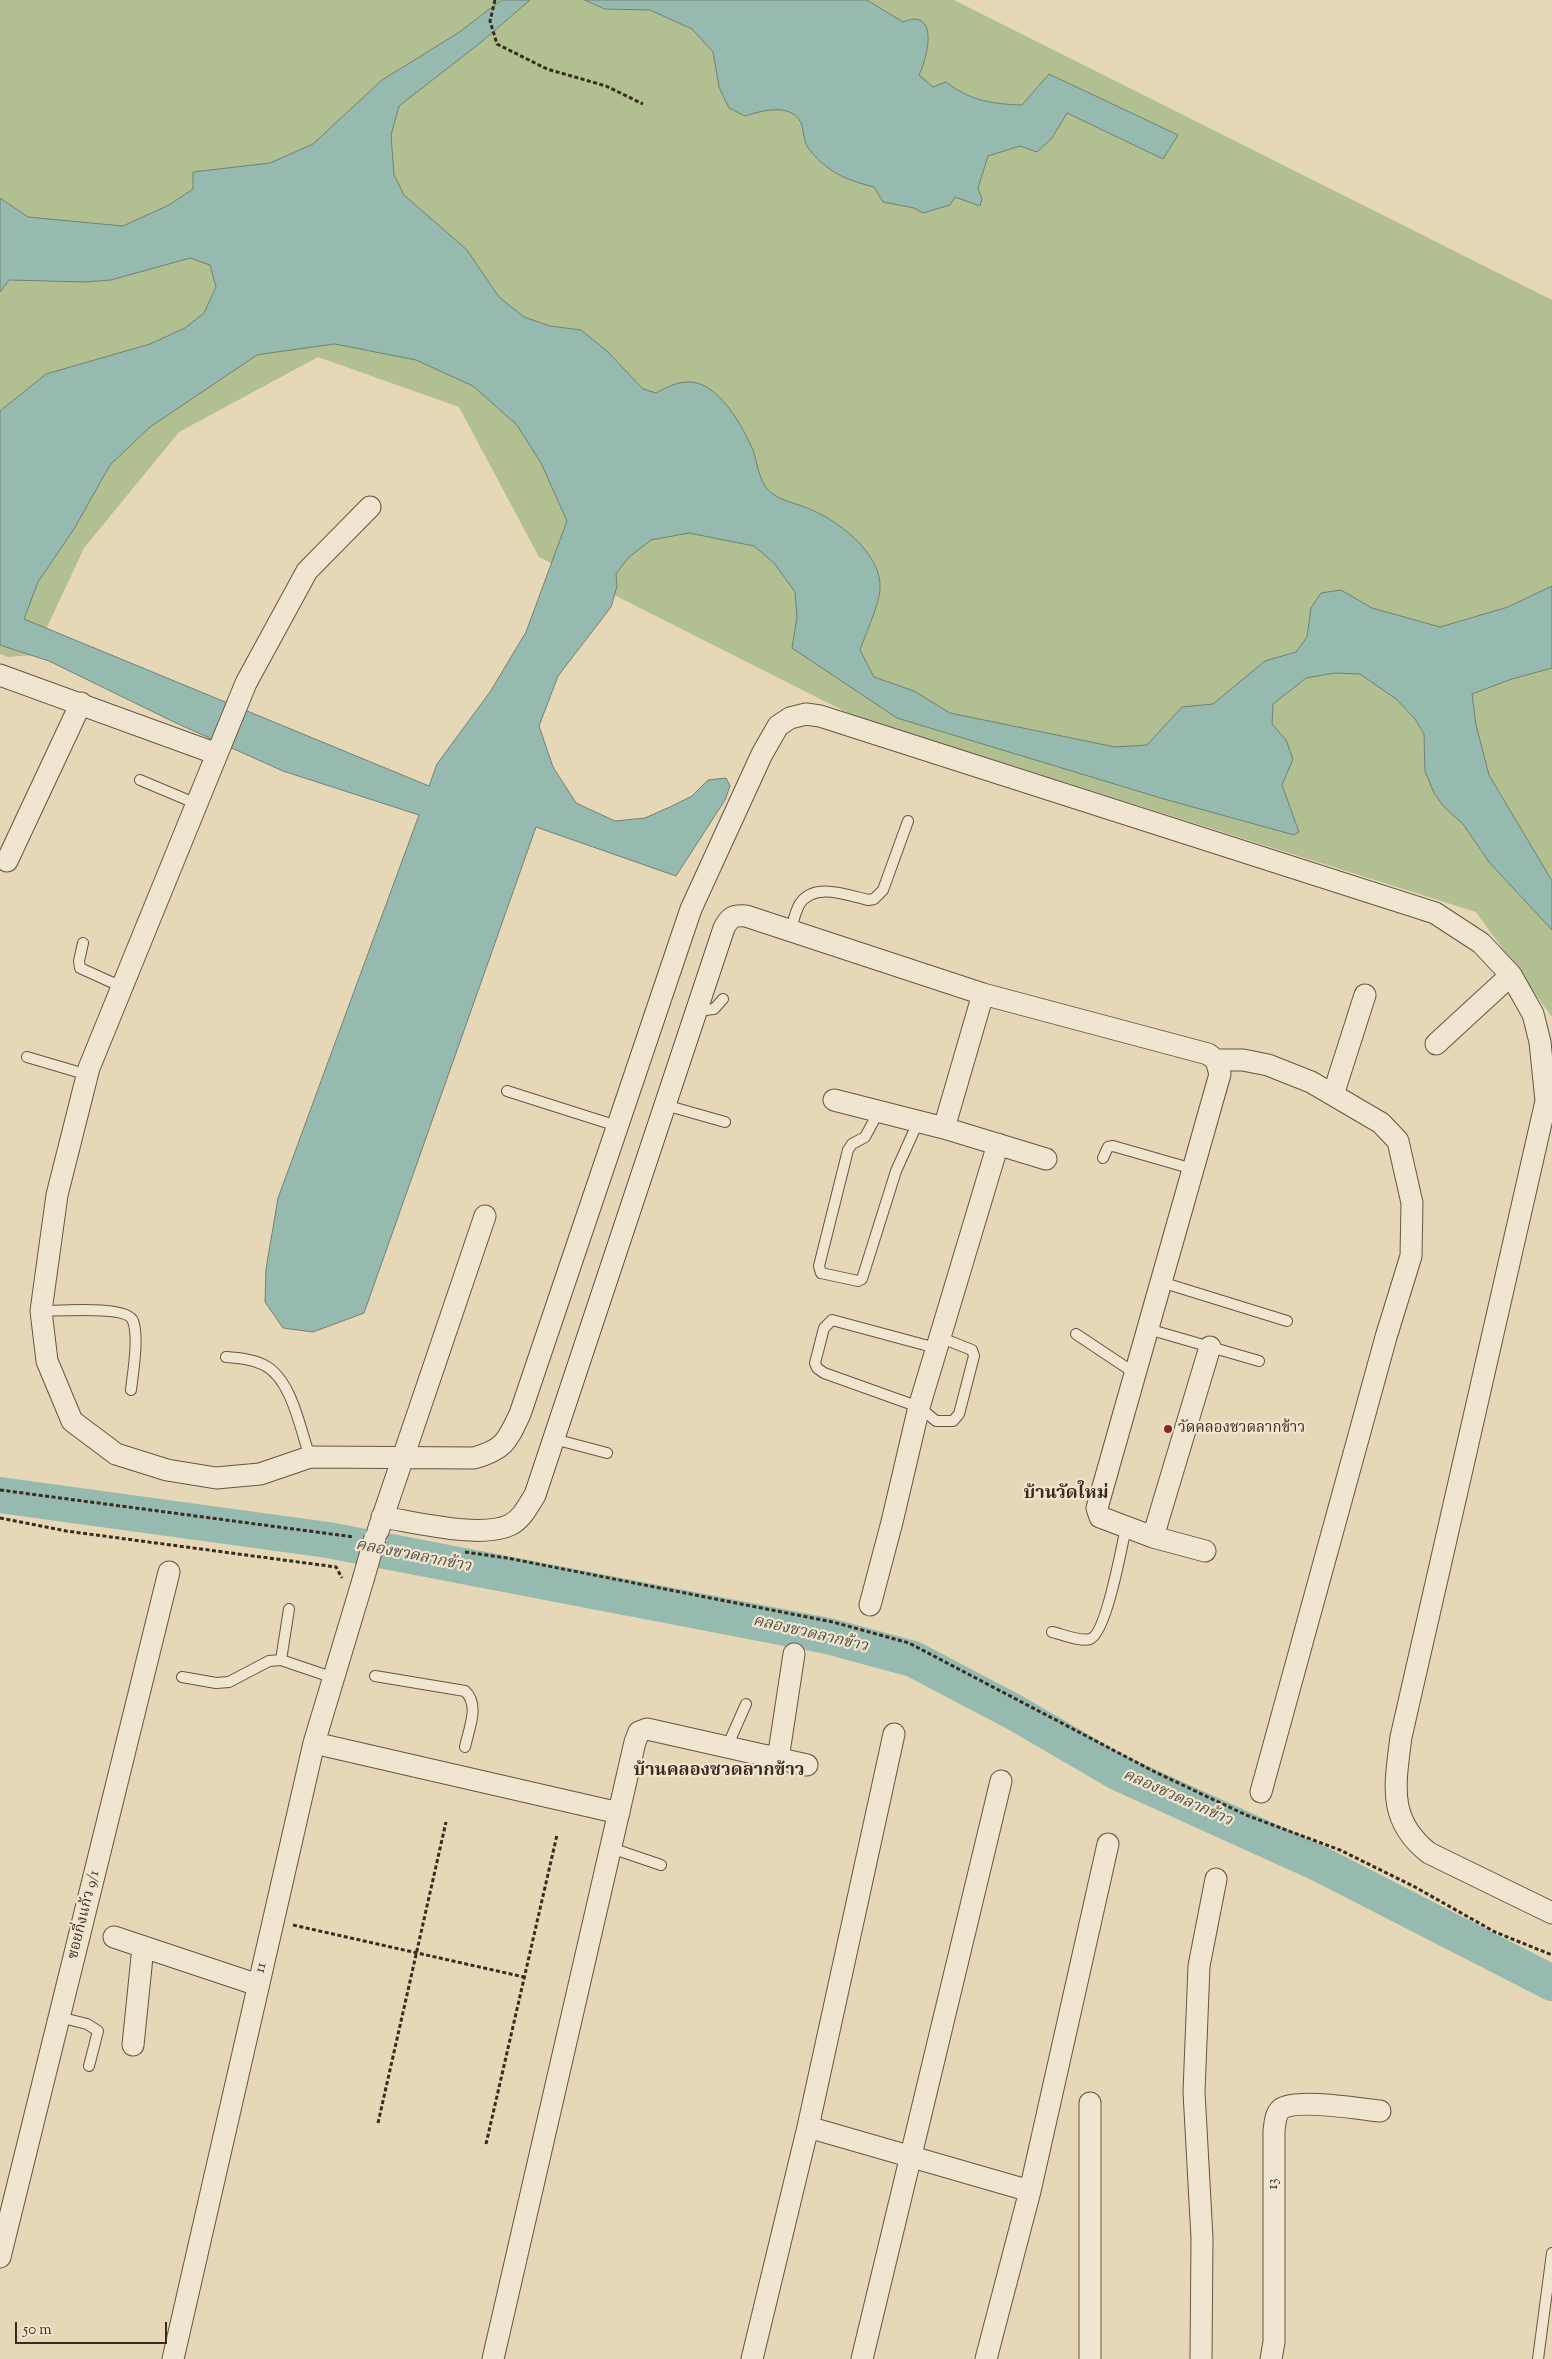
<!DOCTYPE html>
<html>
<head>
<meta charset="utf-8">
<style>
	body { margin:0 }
	#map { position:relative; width:1552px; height:2359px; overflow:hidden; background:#e6d7b7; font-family:"Sorts Mill Goudy",serif }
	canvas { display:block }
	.scale { position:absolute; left:15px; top:2322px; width:152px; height:22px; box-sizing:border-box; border:2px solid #3b2a1f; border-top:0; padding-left:6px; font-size:15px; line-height:18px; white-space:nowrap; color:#3b2a1f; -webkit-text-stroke:4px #efe5d0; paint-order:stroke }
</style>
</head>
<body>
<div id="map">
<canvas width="1552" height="2359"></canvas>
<div class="scale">50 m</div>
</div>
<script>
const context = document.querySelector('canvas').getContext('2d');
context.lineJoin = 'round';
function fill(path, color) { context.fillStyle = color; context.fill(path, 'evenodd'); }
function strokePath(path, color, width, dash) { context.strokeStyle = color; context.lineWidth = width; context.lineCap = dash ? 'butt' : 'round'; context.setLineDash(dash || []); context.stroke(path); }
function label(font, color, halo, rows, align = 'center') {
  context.font = font + ' "Sorts Mill Goudy","Noto Serif Thai",serif'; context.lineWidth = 4.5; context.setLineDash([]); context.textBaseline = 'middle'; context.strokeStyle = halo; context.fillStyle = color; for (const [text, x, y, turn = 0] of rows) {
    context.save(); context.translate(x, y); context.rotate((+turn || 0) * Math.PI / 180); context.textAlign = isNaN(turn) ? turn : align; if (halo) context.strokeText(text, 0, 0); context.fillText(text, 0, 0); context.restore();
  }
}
fill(new Path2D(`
	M 0,0 L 954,0 L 1552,300 L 1552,1017 L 1476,912 L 852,715 L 539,557 L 459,407 L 318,357 L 179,432 L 84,548 L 34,655 L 8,657 L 0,654 Z`), '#b2bf90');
const water = new Path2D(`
	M 502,0 L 530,0 L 480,43 L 399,106 L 391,135 L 394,175 L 404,195 L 467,250 L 499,297 L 524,317 L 550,326 L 581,330 L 607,351 L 643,389 L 656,393 C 667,387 678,381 692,382 C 720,385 743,427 753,450 C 757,462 759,479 767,489 C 778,501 797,503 812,510 C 842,523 888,559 879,596 C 875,614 866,633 860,650 L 874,677 L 914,691 L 950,713 L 1115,747 L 1147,745 L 1182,707 L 1213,704 L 1265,661 L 1296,652 L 1307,637 L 1311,608 L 1321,593 L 1341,590 L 1372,608 L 1440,627 L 1508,607 L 1552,586 L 1552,668 L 1512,679 L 1472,694 L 1476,725 L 1489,775 L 1552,881 L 1552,930 L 1489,862 L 1463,824 L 1444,807 L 1434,793 L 1425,771 L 1424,734 L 1415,719 L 1396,699 L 1360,674 L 1335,673 L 1306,678 L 1273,704 L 1272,724 L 1286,740 L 1293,759 L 1282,785 L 1299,832 L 1294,835 L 1164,799 L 897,718 L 792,648 L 797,617 L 795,592 L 774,563 L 754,546 L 689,533 L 651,540 L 628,558 L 616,574 L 617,586 L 611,607 L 558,676 L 539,726 L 553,767 L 576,803 L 615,821 L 645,818 L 672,806 L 692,796 L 708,780 L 726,778 L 730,786 L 725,800 L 676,876 L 536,827 L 364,1313 L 313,1332 L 283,1328 L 265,1302 L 266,1269 L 278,1198 L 419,815 L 283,771 L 176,723 L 49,661 L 0,645 L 0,411 L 46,374 L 150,344 L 185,328 L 204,313 L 216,287 L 210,265 L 190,258 L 111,280 L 85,282 L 9,280 L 0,292 L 0,198 L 28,217 L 123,226 L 169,205 L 193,189 L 193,172 L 270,163 L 313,144 L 382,80 L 458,33 ZM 335,344 L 416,360 L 473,386 L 517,425 L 541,463 L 567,521 L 526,632 L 490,692 L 437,764 L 429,786 L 24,619 L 38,582 L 74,529 L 110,465 L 150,427 L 257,355 Z
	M 585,0 L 867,0 L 903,22 C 906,21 911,19 915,19 C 938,21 925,63 919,75 L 933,87 L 946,82 C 971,101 992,104 1022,105 L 1049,74 L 1178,135 L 1163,159 L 1067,113 L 1052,138 L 1037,152 L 1020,146 L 988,156 L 978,188 L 982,199 L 980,206 L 955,197 L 950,205 L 923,213 L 914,208 L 883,202 L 874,187 C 846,180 827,172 809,149 C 803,142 804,131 801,123 C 791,102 761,111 745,116 L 729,108 L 719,87 L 713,52 L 692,29 L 650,10 L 605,9 Z`);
fill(water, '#96baaf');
strokePath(water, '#728075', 1);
strokePath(new Path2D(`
	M 0,1495 L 328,1540 L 828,1636 L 913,1659 L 1014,1712 L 1117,1772 L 1318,1863 L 1552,1983`), '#96baaf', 36);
const lane = new Path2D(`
	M 140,780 L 197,804
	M 790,931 C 793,923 795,913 799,905 C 813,881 847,895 868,900 L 874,899 L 883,890 L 908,821
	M 83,943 L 79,961 L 80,968 L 122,987
	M 696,1011 L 714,1009 L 723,999
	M 27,1057 L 88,1075
	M 507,1091 L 617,1126
	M 665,1105 L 725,1122
	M 879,1111 L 865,1137 L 852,1144 L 848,1150 L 819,1266 L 821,1273 L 858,1281 L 862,1279 L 896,1171 L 918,1122
	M 1103,1158 L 1108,1147 L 1113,1146 L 1193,1169
	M 1161,1282 L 1287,1321
	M 41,1311 C 58,1311 128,1305 133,1321 C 139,1338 133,1372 131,1390
	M 1148,1329 L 1259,1361
	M 1076,1334 L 1136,1374
	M 936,1348 L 832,1320 L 824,1328 L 815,1363 L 817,1368 L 824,1373 L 919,1407 L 936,1421 L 953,1421 L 959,1414 L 974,1356 L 972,1350 L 939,1337
	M 226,1357 C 239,1358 252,1359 264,1365 C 292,1379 300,1429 310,1457
	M 554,1439 L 607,1453
	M 1052,1632 C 1062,1634 1080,1642 1090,1639 C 1106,1634 1122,1546 1126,1527
	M 281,1660 L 289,1609
	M 375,1676 L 465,1691 C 480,1705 469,1728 465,1747
	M 182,1677 L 216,1683 L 229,1682 L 269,1661 L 281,1660 L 334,1678
	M 727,1747 L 746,1704
	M 611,1848 L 661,1865
	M 59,2017 L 87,2024 L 98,2031 L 89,2066
	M 1538,2359 L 1552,2253`);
const street = new Path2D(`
	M 370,507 L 307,571 L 246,683 L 89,1068 L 57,1195 L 41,1311 L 47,1361 L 72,1421 L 116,1454 L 167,1470 L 216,1478 L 260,1474 L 310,1457 L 474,1458 C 505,1449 507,1441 520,1414 L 691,909 L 762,754 L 778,726 L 790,718 L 806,714 L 820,716 L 1435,913 L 1481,943 L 1511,975 L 1533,1014 L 1540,1042 L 1546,1101 L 1401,1737 C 1395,1785 1387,1820 1429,1853 L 1552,1913
	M 0,675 L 217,754
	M 7,861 L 81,703
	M 1436,1044 L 1511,975
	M 1333,1095 L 1365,995
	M 834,1100 L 944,1128 L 1046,1159
	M 944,1128 L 983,994
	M 382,1517 C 415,1522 481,1539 510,1525 C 522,1519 528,1506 535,1495 L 724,928 C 730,917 733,915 746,916 L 983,994 L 1208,1054 L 1216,1060 L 1243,1060 L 1268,1065 L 1311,1082 L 1381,1123 L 1398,1141 L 1412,1203 L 1411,1256 L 1386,1337 L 1261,1792
	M 378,1531 L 485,1216
	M 1153,1537 L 1210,1347
	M 1205,1551 L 1153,1537 L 1100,1517 L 1097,1508 L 1220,1074 L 1216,1060
	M 870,1605 L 892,1522 L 919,1407 L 998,1144
	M 314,1743 L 619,1813
	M 778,1759 L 794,1654
	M 114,1937 L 258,1985
	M 133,2045 L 143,1947
	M 1090,2103 L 1090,2359
	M 808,2127 L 1030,2191
	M 0,2257 L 169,1572
	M 173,2359 L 314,1743 L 363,1580
	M 493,2359 L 635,1742 L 639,1732 L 647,1729 L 807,1765
	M 752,2359 L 808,2127 L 894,1734
	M 862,2359 L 1001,1781
	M 986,2359 L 1030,2191 L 1108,1844
	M 1201,2359 L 1202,2238 L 1194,2092 L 1199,1966 L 1216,1879
	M 1271,2359 L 1274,2342 L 1274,2131 C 1275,2124 1275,2114 1281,2109 C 1296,2098 1360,2109 1380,2111`);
strokePath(lane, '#665545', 12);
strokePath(street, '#665545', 23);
strokePath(new Path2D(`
	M 495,0 L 490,21 L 497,44 L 547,69 L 606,86 L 643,104
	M 0,1490 L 354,1537
	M 0,1518 L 66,1531 L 336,1567 L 342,1578
	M 465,1552 L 507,1558 L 833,1622 L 909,1643 L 1155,1772 L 1246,1815 L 1340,1850 L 1415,1887 L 1495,1932 L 1552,1955
	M 293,1925 L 524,1977
	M 378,2123 L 446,1822
	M 486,2144 L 557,1835`), '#3b2a1f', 3, [4, 2.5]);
strokePath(lane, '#efe5d0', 10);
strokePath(street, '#efe5d0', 21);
const streetBridge = new Path2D(`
	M 363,1580 L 375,1538`);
strokePath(streetBridge, '#665545', 23, []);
strokePath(streetBridge, '#efe5d0', 21);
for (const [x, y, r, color] of [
	[1168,1429,5,"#8f2418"]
]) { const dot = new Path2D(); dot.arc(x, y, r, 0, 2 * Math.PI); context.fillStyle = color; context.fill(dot); strokePath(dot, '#efe5d0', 2); }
label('15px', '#3b2a1f', '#efe5d0', [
	["วัดคลองชวดลากข้าว",1178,1429]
], 'left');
label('15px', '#3b2a1f', '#efe5d0', [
	["ซอยกิ่งแก้ว 9/1",85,1915,-76],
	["11",262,1968,-77],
	["13",1274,2184,-90]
]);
label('italic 16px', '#524e43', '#efe5d0', [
	["คลองชวดลากข้าว",413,1557,11],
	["คลองชวดลากข้าว",810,1635,13],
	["คลองชวดลากข้าว",1177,1799,24]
]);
label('bold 18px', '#3b2a1f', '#efe5d0', [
	["บ้านวัดใหม่",1066,1495],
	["บ้านคลองชวดลากข้าว",719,1772]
]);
</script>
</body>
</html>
